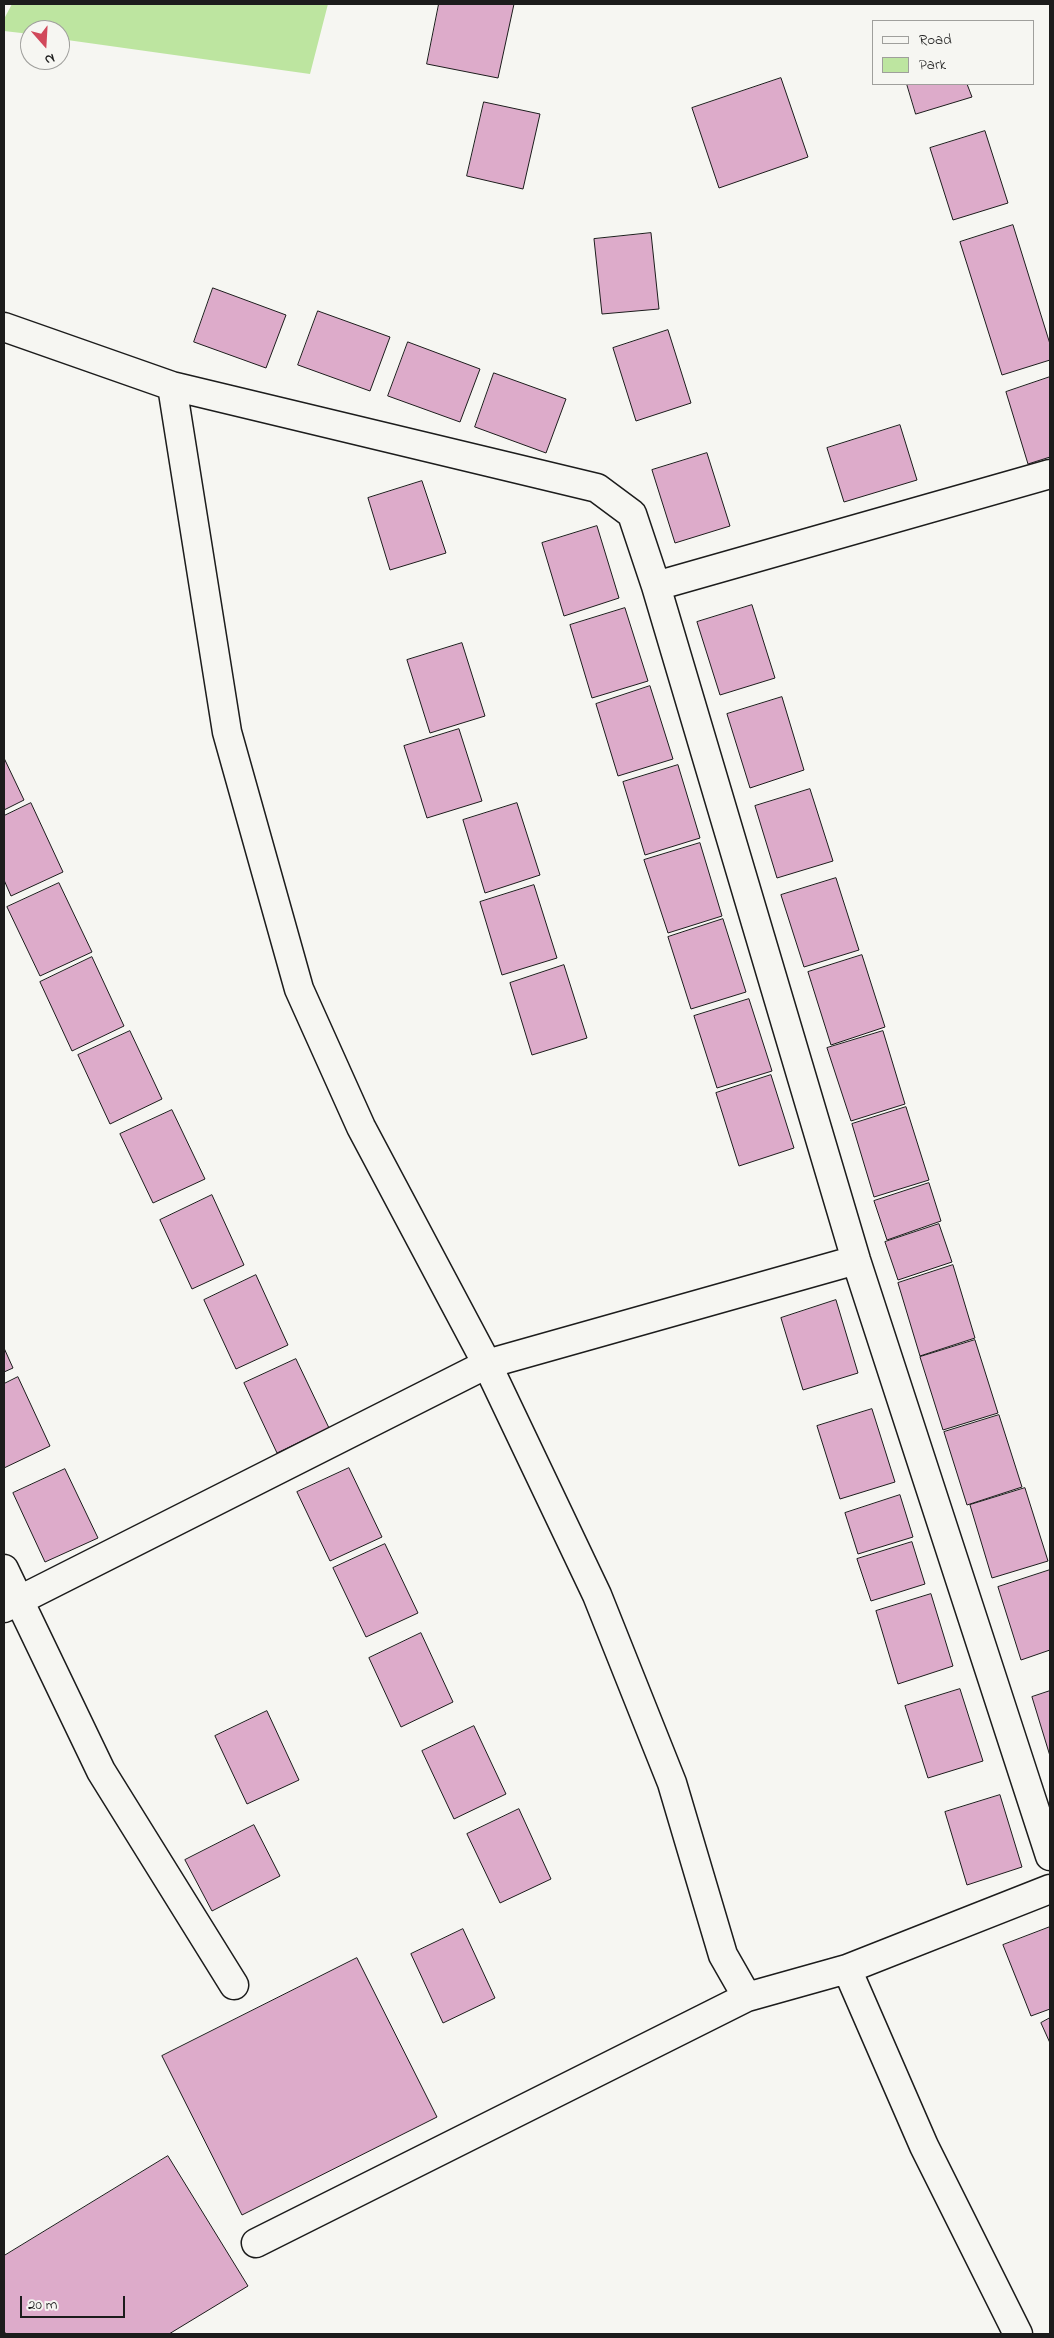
<!DOCTYPE html>
<html>
<head>
<meta charset="utf-8">
<style>
	body { margin:0 }
	#map { position:relative; width:1054px; height:2338px; overflow:hidden; background:#f6f6f2; font-family:"Indie Flower",sans-serif }
	canvas { display:block }
	.frame { position:absolute; inset:0; border:5px solid #1c1c1c; pointer-events:none }
	.legend { position:absolute; left:872px; top:20px; width:162px; height:65px; box-sizing:border-box; background:#f6f6f2; border:1px solid #9f9f9c; margin:0; padding:6px 9px; list-style:none; font-size:15px; color:#1c1c1c }
	.legend li { display:flex; align-items:center; gap:10px; height:25px }
	.legend b { width:25px; border:1px solid #9f9f9c }
	.north { position:absolute; left:20px; top:20px; width:50px; height:50px; box-sizing:border-box; background:#f6f6f2; border:1px solid #9f9f9c; border-radius:50%; rotate:161deg; font-size:14px; font-weight:700; line-height:20px; text-align:center; color:#1c1c1c }
	.north::after { content:''; display:block; margin:auto; width:18px; height:22px; background:#d1495b; clip-path:polygon(50% 0,100% 100%,50% 72%,0 100%) }
	.scale { position:absolute; left:20px; top:2296px; width:105px; height:22px; box-sizing:border-box; border:2px solid #1c1c1c; border-top:0; padding-left:6px; font-size:15px; line-height:18px; white-space:nowrap; color:#1c1c1c; -webkit-text-stroke:4px #f6f6f2; paint-order:stroke }
</style>
</head>
<body>
<div id="map">
<canvas width="1054" height="2338"></canvas>
<div class="frame"></div>
<ul class="legend">
<li><b style="height:6px;background:#f6f6f2"></b>Road</li>
<li><b style="height:14px;background:#bde5a0"></b>Park</li>
</ul>
<div class="north">N</div>
<div class="scale">20 m</div>
</div>
<script>
const context = document.querySelector('canvas').getContext('2d');
context.lineJoin = 'round';
function fill(path, color) { context.fillStyle = color; context.fill(path, 'evenodd'); }
function strokePath(path, color, width, dash) { context.strokeStyle = color; context.lineWidth = width; context.lineCap = dash ? 'butt' : 'round'; context.setLineDash(dash || []); context.stroke(path); }
fill(new Path2D(`
	M 12,4 L 328,4 L 310,74 L 60,39 L 60,30 L 30,30 L 30,34 L 4,31 L 4,19 Z`), '#bde5a0');
const building = new Path2D(`
	M 439,4 L 514,4 L 498,78 L 427,64 Z
	M 781,78 L 808,157 L 719,188 L 692,108 Z
	M 907,84 L 967,84 L 972,97 L 916,114 Z
	M 484,102 L 540,114 L 523,189 L 467,176 Z
	M 985,131 L 1008,203 L 953,220 L 930,148 Z
	M 1013,225 L 1050,344 L 1050,360 L 1002,375 L 960,242 Z
	M 651,233 L 659,309 L 602,314 L 594,239 Z
	M 213,288 L 286,315 L 266,368 L 194,342 Z
	M 318,311 L 390,337 L 370,391 L 298,365 Z
	M 668,330 L 691,403 L 636,421 L 613,348 Z
	M 408,342 L 480,369 L 460,422 L 388,396 Z
	M 494,373 L 566,399 L 546,453 L 475,427 Z
	M 1050,377 L 1050,457 L 1028,464 L 1006,392 Z
	M 900,425 L 917,480 L 844,502 L 827,448 Z
	M 707,453 L 730,526 L 675,543 L 652,470 Z
	M 422,481 L 446,553 L 390,570 L 368,498 Z
	M 597,526 L 619,598 L 564,616 L 542,543 Z
	M 752,605 L 775,678 L 720,695 L 697,622 Z
	M 625,608 L 648,681 L 592,698 L 570,625 Z
	M 462,643 L 485,716 L 430,733 L 407,660 Z
	M 650,686 L 673,759 L 618,776 L 596,704 Z
	M 782,697 L 804,770 L 750,788 L 727,714 Z
	M 459,729 L 482,801 L 427,818 L 404,746 Z
	M 4,758 L 24,800 L 4,810 Z
	M 678,765 L 700,838 L 645,855 L 623,782 Z
	M 810,789 L 833,861 L 777,878 L 755,806 Z
	M 31,803 L 63,872 L 11,896 L 4,880 L 4,816 Z
	M 517,803 L 540,875 L 485,893 L 463,820 Z
	M 700,843 L 722,916 L 668,933 L 644,860 Z
	M 836,878 L 859,950 L 804,967 L 781,895 Z
	M 59,883 L 92,952 L 40,976 L 7,907 Z
	M 534,885 L 557,958 L 502,975 L 480,902 Z
	M 723,919 L 746,992 L 691,1009 L 668,937 Z
	M 862,955 L 885,1027 L 831,1045 L 808,972 Z
	M 92,957 L 124,1026 L 72,1051 L 40,982 Z
	M 564,965 L 587,1038 L 532,1055 L 510,983 Z
	M 749,999 L 772,1071 L 717,1088 L 694,1016 Z
	M 130,1031 L 162,1099 L 110,1124 L 78,1055 Z
	M 883,1031 L 905,1104 L 851,1121 L 827,1048 Z
	M 771,1075 L 794,1148 L 739,1166 L 716,1093 Z
	M 906,1107 L 929,1180 L 874,1197 L 852,1124 Z
	M 172,1110 L 205,1179 L 153,1203 L 120,1134 Z
	M 929,1183 L 941,1221 L 887,1240 L 874,1201 Z
	M 212,1195 L 244,1265 L 192,1289 L 160,1220 Z
	M 939,1224 L 952,1262 L 898,1280 L 885,1242 Z
	M 953,1265 L 975,1338 L 920,1356 L 898,1283 Z
	M 256,1275 L 288,1345 L 236,1369 L 204,1300 Z
	M 836,1300 L 858,1373 L 803,1390 L 781,1318 Z
	M 975,1340 L 998,1413 L 943,1430 L 920,1357 Z
	M 4,1348 L 13,1368 L 4,1372 Z
	M 296,1359 L 329,1428 L 277,1453 L 244,1383 Z
	M 18,1377 L 50,1446 L 4,1468 L 4,1384 Z
	M 872,1409 L 895,1482 L 840,1499 L 817,1426 Z
	M 999,1415 L 1022,1487 L 967,1505 L 944,1432 Z
	M 349,1468 L 382,1537 L 330,1561 L 297,1492 Z
	M 65,1469 L 98,1538 L 45,1562 L 13,1493 Z
	M 1025,1488 L 1048,1561 L 992,1578 L 970,1505 Z
	M 900,1495 L 913,1537 L 858,1554 L 845,1513 Z
	M 912,1542 L 925,1584 L 871,1601 L 857,1559 Z
	M 385,1544 L 418,1613 L 366,1637 L 333,1568 Z
	M 1050,1570 L 1050,1650 L 1021,1660 L 998,1587 Z
	M 931,1594 L 953,1666 L 898,1684 L 876,1611 Z
	M 421,1633 L 453,1702 L 401,1727 L 369,1658 Z
	M 960,1689 L 983,1761 L 928,1778 L 905,1706 Z
	M 1050,1691 L 1050,1756 L 1032,1697 Z
	M 267,1711 L 299,1780 L 247,1804 L 215,1736 Z
	M 474,1726 L 506,1794 L 454,1819 L 422,1751 Z
	M 1000,1795 L 1022,1867 L 967,1885 L 945,1812 Z
	M 519,1809 L 551,1879 L 500,1903 L 467,1834 Z
	M 254,1825 L 280,1876 L 212,1911 L 185,1860 Z
	M 1050,1927 L 1050,2009 L 1031,2016 L 1003,1945 Z
	M 463,1929 L 495,1998 L 443,2023 L 411,1954 Z
	M 357,1958 L 437,2117 L 242,2215 L 162,2056 Z
	M 1050,2018 L 1050,2043 L 1041,2023 Z
	M 168,2156 L 248,2286 L 169,2334 L 6,2334 L 4,2331 L 4,2256 Z`);
fill(building, '#ddabca');
strokePath(building, '#1c1c1c', 1);
const minor = new Path2D(`
	M 4,327 L 172,386 L 597,488 L 632,514 L 656,586 L 856,1260 L 1050,1856
	M 172,386 L 227,732 L 299,989 L 361,1127 L 487,1364 L 597,1595 L 672,1783 L 723,1955 L 747,1997
	M 656,586 L 1050,474
	M 4,1569 L 101,1771 L 234,1985
	M 4,1608 L 487,1364 L 856,1260
	M 847,1969 L 924,2146 L 1018,2334
	M 256,2243 L 747,1997 L 847,1969 L 1050,1889`);
strokePath(minor, '#1c1c1c', 31);
strokePath(minor, '#f6f6f2', 28);
</script>
</body>
</html>
